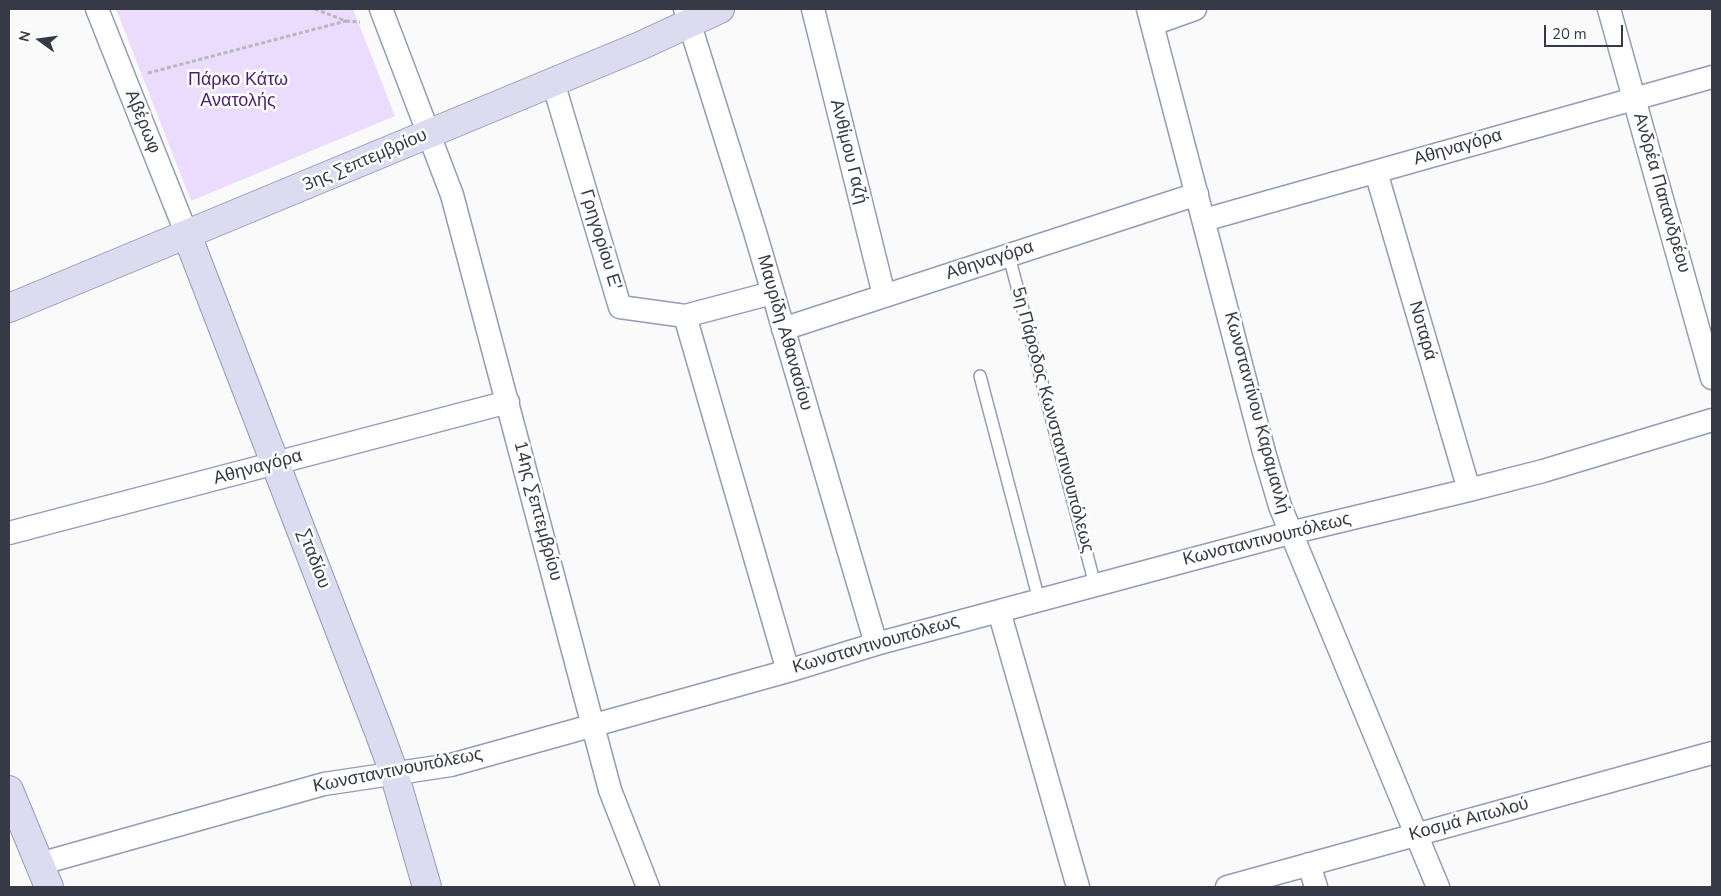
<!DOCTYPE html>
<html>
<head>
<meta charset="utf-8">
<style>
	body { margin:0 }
	#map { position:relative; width:1721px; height:896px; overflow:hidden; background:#fafafa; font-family:"Nunito Sans",sans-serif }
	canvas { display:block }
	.frame { position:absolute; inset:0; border:10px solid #363a46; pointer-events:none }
	.north { position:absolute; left:15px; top:15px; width:50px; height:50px; -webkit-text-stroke:4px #fff; paint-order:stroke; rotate:284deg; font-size:14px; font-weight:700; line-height:20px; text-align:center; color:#363a46 }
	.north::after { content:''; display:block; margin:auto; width:18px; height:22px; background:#363a46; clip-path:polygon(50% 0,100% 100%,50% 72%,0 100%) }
	.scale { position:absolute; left:1544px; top:25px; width:79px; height:22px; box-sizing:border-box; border:2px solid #363a46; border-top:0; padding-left:6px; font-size:15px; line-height:18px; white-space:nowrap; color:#363a46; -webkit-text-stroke:4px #fff; paint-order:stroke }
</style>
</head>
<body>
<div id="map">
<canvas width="1721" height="896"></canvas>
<div class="frame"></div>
<div class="north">N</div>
<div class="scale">20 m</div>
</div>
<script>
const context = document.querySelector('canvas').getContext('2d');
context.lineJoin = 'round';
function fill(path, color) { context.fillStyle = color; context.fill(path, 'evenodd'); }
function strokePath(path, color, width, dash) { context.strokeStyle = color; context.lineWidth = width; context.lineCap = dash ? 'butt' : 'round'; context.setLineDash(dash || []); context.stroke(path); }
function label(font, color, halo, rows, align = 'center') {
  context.font = font + ' "Nunito Sans",sans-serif'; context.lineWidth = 5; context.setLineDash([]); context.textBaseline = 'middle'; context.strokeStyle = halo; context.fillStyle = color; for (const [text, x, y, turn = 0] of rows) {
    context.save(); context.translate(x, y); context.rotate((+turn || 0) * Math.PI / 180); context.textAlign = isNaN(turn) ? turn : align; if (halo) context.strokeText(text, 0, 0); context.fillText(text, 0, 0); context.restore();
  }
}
fill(new Path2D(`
	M 116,9 L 353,9 L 395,116 L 191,201 Z`), '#ebdcfd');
const lane = new Path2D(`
	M 1009,256 L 1095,585
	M 980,376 L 1039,600`);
const street = new Path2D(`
	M 97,9 L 187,235
	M 381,9 L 452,195 L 610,790 L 648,887
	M 685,9 L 755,232 L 876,644
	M 813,9 L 884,295
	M 1148,9 L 1264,452 L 1280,506 L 1438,887
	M 1609,9 L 1712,378
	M 1153,24 L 1195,9
	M 553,82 L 620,307 L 685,316 L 772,293
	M 1376,172 L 1469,490
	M 1204,220 L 1712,77
	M 685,316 L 788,671
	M 783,329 L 1197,194
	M 9,533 L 508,402
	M 999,611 L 1078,887
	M 39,864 L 324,784 L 451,765 L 788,671 L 876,644 L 1290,533 L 1469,490 L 1543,471 L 1712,420
	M 1309,864 L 1316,887
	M 1227,887 L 1712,753`);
const secondary = new Path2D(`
	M 187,235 L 379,732 L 394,773 L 427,887
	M 9,308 L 640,46 L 720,9
	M 9,790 L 49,887`);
strokePath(lane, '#929cb8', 14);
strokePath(street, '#929cb8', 25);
strokePath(secondary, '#929cb8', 30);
strokePath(new Path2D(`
	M 346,21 L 360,22
	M 148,73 L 346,21 L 315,9`), '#b7b8bc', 3, [4, 2.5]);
strokePath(lane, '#fff', 11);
strokePath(street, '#fff', 22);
strokePath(secondary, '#dddbef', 28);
label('18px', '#4c1e70', '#fff', [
	["Πάρκο Κάτω",238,81],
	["Ανατολής",238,102]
]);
label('18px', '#363a46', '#fff', [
	["Αβέρωφ",142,122,68],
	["Αθηναγόρα",1458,148,-16],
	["Ανθίμου Γαζή",848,152,76],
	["3ης Σεπτεμβρίου",365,161,-23],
	["Ανδρέα Παπανδρέου",1661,193,74],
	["Γρηγορίου Ε'",600,240,73],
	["Αθηναγόρα",990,261,-18],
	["Νοταρά",1422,331,74],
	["Μαυρίδη Αθανασίου",784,333,74],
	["Κωνσταντίνου Καραμανλή",1256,413,75],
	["5η Πάροδος Κωνσταντινουπόλεως",1052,420,75],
	["Αθηναγόρα",258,468,-15],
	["14ης Σεπτεμβρίου",537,511,75],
	["Κωνσταντινουπόλεως",1267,540,-14],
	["Σταδίου",313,559,69],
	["Κωνσταντινουπόλεως",876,645,-16],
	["Κωνσταντινουπόλεως",398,771,-11],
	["Κοσμά Αιτωλού",1469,820,-15]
]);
</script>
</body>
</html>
